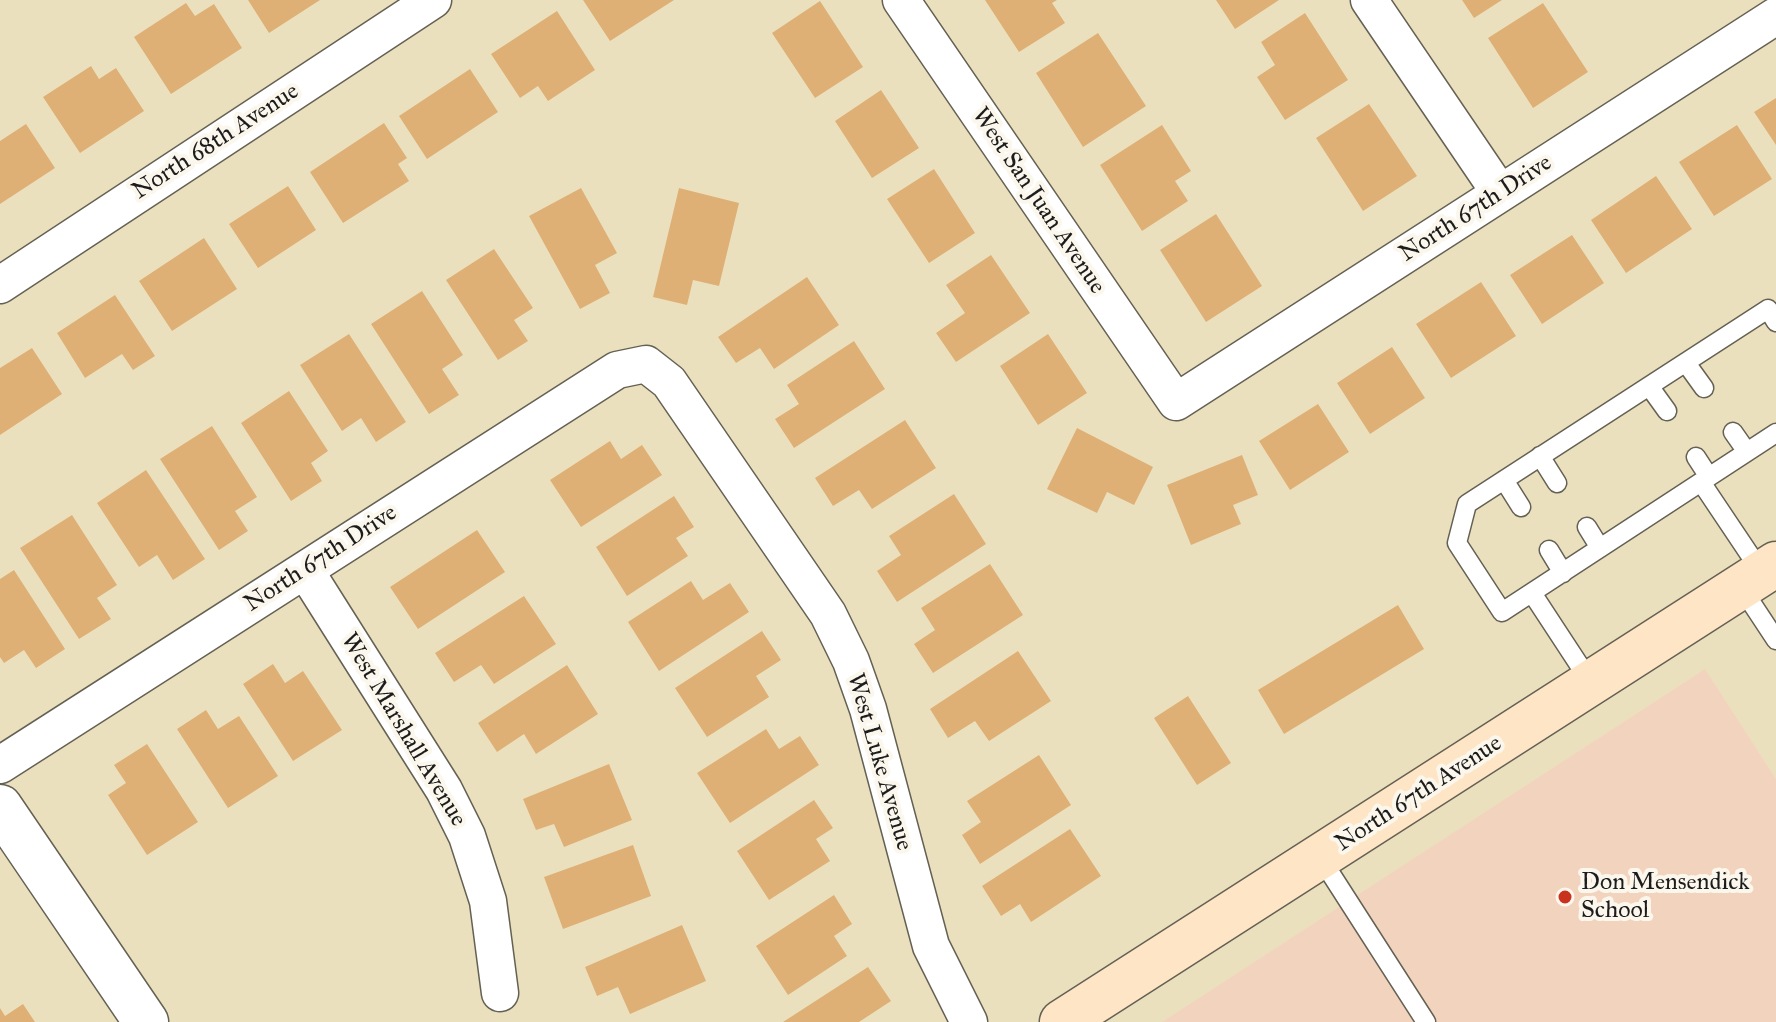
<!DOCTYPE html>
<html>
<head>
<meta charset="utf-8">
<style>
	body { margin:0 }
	canvas { display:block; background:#ebe0bd }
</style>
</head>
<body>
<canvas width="1776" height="1022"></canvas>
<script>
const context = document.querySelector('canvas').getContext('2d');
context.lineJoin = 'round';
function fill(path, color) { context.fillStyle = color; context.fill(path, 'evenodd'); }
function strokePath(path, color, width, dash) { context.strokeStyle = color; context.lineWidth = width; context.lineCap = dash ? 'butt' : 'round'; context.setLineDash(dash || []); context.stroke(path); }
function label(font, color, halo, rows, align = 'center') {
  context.font = font + ' "IM FELL Great Primer",serif'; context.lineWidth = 8; context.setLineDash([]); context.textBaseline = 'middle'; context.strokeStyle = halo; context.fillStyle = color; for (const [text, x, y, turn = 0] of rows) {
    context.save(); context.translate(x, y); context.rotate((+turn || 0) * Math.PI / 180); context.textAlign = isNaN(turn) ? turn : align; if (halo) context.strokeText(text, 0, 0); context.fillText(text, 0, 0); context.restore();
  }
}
fill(new Path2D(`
	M 1705,669 L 1776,779 L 1776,1022 L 1162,1022 Z`), '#f2d4be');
fill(new Path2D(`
	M 248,0 L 320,0 L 269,33 Z
	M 583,0 L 674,0 L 610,41 Z
	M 985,0 L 1057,0 L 1052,3 L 1065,23 L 1019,52 Z
	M 1216,0 L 1279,0 L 1235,29 Z
	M 1462,0 L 1502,0 L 1474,18 Z
	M 820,1 L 863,67 L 815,98 L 772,33 Z
	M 186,3 L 195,16 L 214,4 L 242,48 L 171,94 L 134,37 Z
	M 1543,3 L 1588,72 L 1533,108 L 1488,38 Z
	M 557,11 L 595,70 L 548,101 L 538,86 L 520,98 L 491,54 Z
	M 1305,13 L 1348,80 L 1285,120 L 1257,77 L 1275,65 L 1261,42 Z
	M 1098,33 L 1146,106 L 1083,147 L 1036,73 Z
	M 91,66 L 99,79 L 116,68 L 144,111 L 80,153 L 43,97 Z
	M 470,69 L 498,112 L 427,159 L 399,116 Z
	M 881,90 L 919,148 L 872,178 L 835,121 Z
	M 1776,98 L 1776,145 L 1754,112 Z
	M 1369,104 L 1417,176 L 1363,211 L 1316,138 Z
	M 384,123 L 407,158 L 398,164 L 409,181 L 343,223 L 310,172 Z
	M 26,124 L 55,168 L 0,204 L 0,141 Z
	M 1162,125 L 1191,171 L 1175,181 L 1188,201 L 1142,231 L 1100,165 Z
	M 1737,125 L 1772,179 L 1714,216 L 1679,162 Z
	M 934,169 L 975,233 L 929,263 L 887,199 Z
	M 1656,176 L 1692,229 L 1626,273 L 1591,220 Z
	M 288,186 L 316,230 L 258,268 L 229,224 Z
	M 581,188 L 617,253 L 595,265 L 610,293 L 580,309 L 529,216 Z
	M 679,188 L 739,203 L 719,286 L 693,280 L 687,305 L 653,297 Z
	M 1216,214 L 1262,286 L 1206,322 L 1160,250 Z
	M 1572,235 L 1604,283 L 1542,324 L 1510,275 Z
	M 204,238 L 237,289 L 172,331 L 139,281 Z
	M 494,249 L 533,308 L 514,320 L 528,341 L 498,360 L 446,280 Z
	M 991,255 L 1030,313 L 956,362 L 936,333 L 965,313 L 946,285 Z
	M 807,277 L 839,325 L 774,369 L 760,348 L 736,363 L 718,337 Z
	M 1481,282 L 1516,336 L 1451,378 L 1416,324 Z
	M 422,291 L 463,355 L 442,369 L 459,395 L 429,414 L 371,324 Z
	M 115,295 L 155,356 L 133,370 L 122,354 L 85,378 L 57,333 Z
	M 349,334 L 406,422 L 376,442 L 361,418 L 342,431 L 300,365 Z
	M 1048,334 L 1087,393 L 1038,425 L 1000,366 Z
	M 854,341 L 885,389 L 794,448 L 775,419 L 799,404 L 787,385 Z
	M 1392,347 L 1425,398 L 1370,434 L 1337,383 Z
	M 32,348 L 62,394 L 0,435 L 0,368 Z
	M 289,391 L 328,451 L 311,463 L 322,481 L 291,501 L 241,423 Z
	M 1318,404 L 1349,452 L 1290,490 L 1259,441 Z
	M 905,420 L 936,468 L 872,509 L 859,490 L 833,506 L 815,478 Z
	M 212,426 L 257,497 L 235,511 L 248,531 L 219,550 L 160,459 Z
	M 1077,428 L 1153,467 L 1134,505 L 1107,492 L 1097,513 L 1047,489 Z
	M 610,441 L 621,459 L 642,445 L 662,475 L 581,527 L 550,480 Z
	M 1242,455 L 1258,495 L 1233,505 L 1241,524 L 1191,545 L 1167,485 Z
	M 146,470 L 205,559 L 173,580 L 157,555 L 139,567 L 97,503 Z
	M 954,494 L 986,544 L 897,602 L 877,571 L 901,555 L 889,536 Z
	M 674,496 L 694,527 L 676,538 L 688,556 L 627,596 L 596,547 Z
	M 72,515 L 117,585 L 97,598 L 111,619 L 79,639 L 20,548 Z
	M 477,530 L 505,572 L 418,629 L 390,587 Z
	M 990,564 L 1023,615 L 933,673 L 914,644 L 935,630 L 921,608 Z
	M 14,570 L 65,649 L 36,668 L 24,650 L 4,663 L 0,657 L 0,579 Z
	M 691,581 L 703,600 L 730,583 L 749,612 L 659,671 L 628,622 Z
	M 524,596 L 556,644 L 494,684 L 481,665 L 454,682 L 435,653 Z
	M 1398,605 L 1424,649 L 1284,734 L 1258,690 Z
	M 762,631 L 781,660 L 756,676 L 769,697 L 707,737 L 675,688 Z
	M 1018,651 L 1051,701 L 989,741 L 975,721 L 948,738 L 930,709 Z
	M 273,664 L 285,683 L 303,671 L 342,730 L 293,761 L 243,684 Z
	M 567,665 L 598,714 L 536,754 L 524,734 L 497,752 L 478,723 Z
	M 1188,696 L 1231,763 L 1197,785 L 1154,718 Z
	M 206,710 L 218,729 L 239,716 L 278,776 L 228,808 L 177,729 Z
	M 766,729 L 779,749 L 800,736 L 819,765 L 730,823 L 697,773 Z
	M 147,744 L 198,822 L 147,855 L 108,795 L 126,783 L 114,765 Z
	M 1039,755 L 1071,805 L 980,864 L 962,835 L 981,822 L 967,801 Z
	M 609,764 L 632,820 L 564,847 L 554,824 L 536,830 L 523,799 Z
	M 814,800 L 833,828 L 816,839 L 830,861 L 769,900 L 737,851 Z
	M 1070,829 L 1101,876 L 1031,922 L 1020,904 L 1001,916 L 982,886 Z
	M 633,845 L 651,896 L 563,929 L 544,877 Z
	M 834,895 L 852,924 L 834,936 L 847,956 L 788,995 L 756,946 Z
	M 682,925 L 706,981 L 630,1014 L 618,987 L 597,996 L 585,967 Z
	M 868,967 L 891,1001 L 859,1022 L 783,1022 Z
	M 23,1004 L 35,1022 L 0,1022 L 0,1008 L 5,1016 Z`), '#dfb076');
const service = new Path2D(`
	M 1776,322 L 1768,309 L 1467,504 L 1457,543 L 1502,612 L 1776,433
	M 1686,363 L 1704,388
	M 1649,386 L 1667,411
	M 1733,432 L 1747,452
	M 1540,456 L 1557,483
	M 1696,457 L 1709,477
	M 1504,480 L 1521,507
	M 1701,482 L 1762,573
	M 1587,527 L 1600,548
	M 1549,550 L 1563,573
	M 1741,587 L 1776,640
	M 1532,593 L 1591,683
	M 1320,857 L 1426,1022`);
const minor = new Path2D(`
	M 901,0 L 1176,402 L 1776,16
	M 1369,0 L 1500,193
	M 0,285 L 433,0
	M 305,570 L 444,790 L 467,836 L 488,901 L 500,993
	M 0,765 L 617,370 L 646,364 L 669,382 L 828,614 L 851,661 L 868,709 L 931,946 L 969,1022`);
const tertiary = new Path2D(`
	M 0,807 L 146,1022`);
const secondary = new Path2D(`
	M 1062,1022 L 1776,564`);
strokePath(service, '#646154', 21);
strokePath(minor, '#646154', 39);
strokePath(tertiary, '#646154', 47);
strokePath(secondary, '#646154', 47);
strokePath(service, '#fff', 18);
strokePath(minor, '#fff', 36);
strokePath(tertiary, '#fff', 44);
strokePath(secondary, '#fee5c5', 44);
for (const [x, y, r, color] of [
	[1565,897,8,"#c8321e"]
]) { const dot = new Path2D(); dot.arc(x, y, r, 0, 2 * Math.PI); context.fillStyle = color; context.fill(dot); strokePath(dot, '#fbf7ec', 3); }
label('24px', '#1c1c1c', '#fbf7ec', [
	["North 68th Avenue",216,142,-33],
	["West San Juan Avenue",1038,201,56],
	["North 67th Drive",1476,209,-33],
	["North 67th Drive",321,559,-33],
	["West Marshall Avenue",403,730,59],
	["West Luke Avenue",879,762,74],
	["North 67th Avenue",1419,794,-33]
]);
label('24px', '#1c1c1c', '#fbf7ec', [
	["Don Mensendick",1581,883],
	["School",1581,911]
], 'left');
</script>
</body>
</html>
